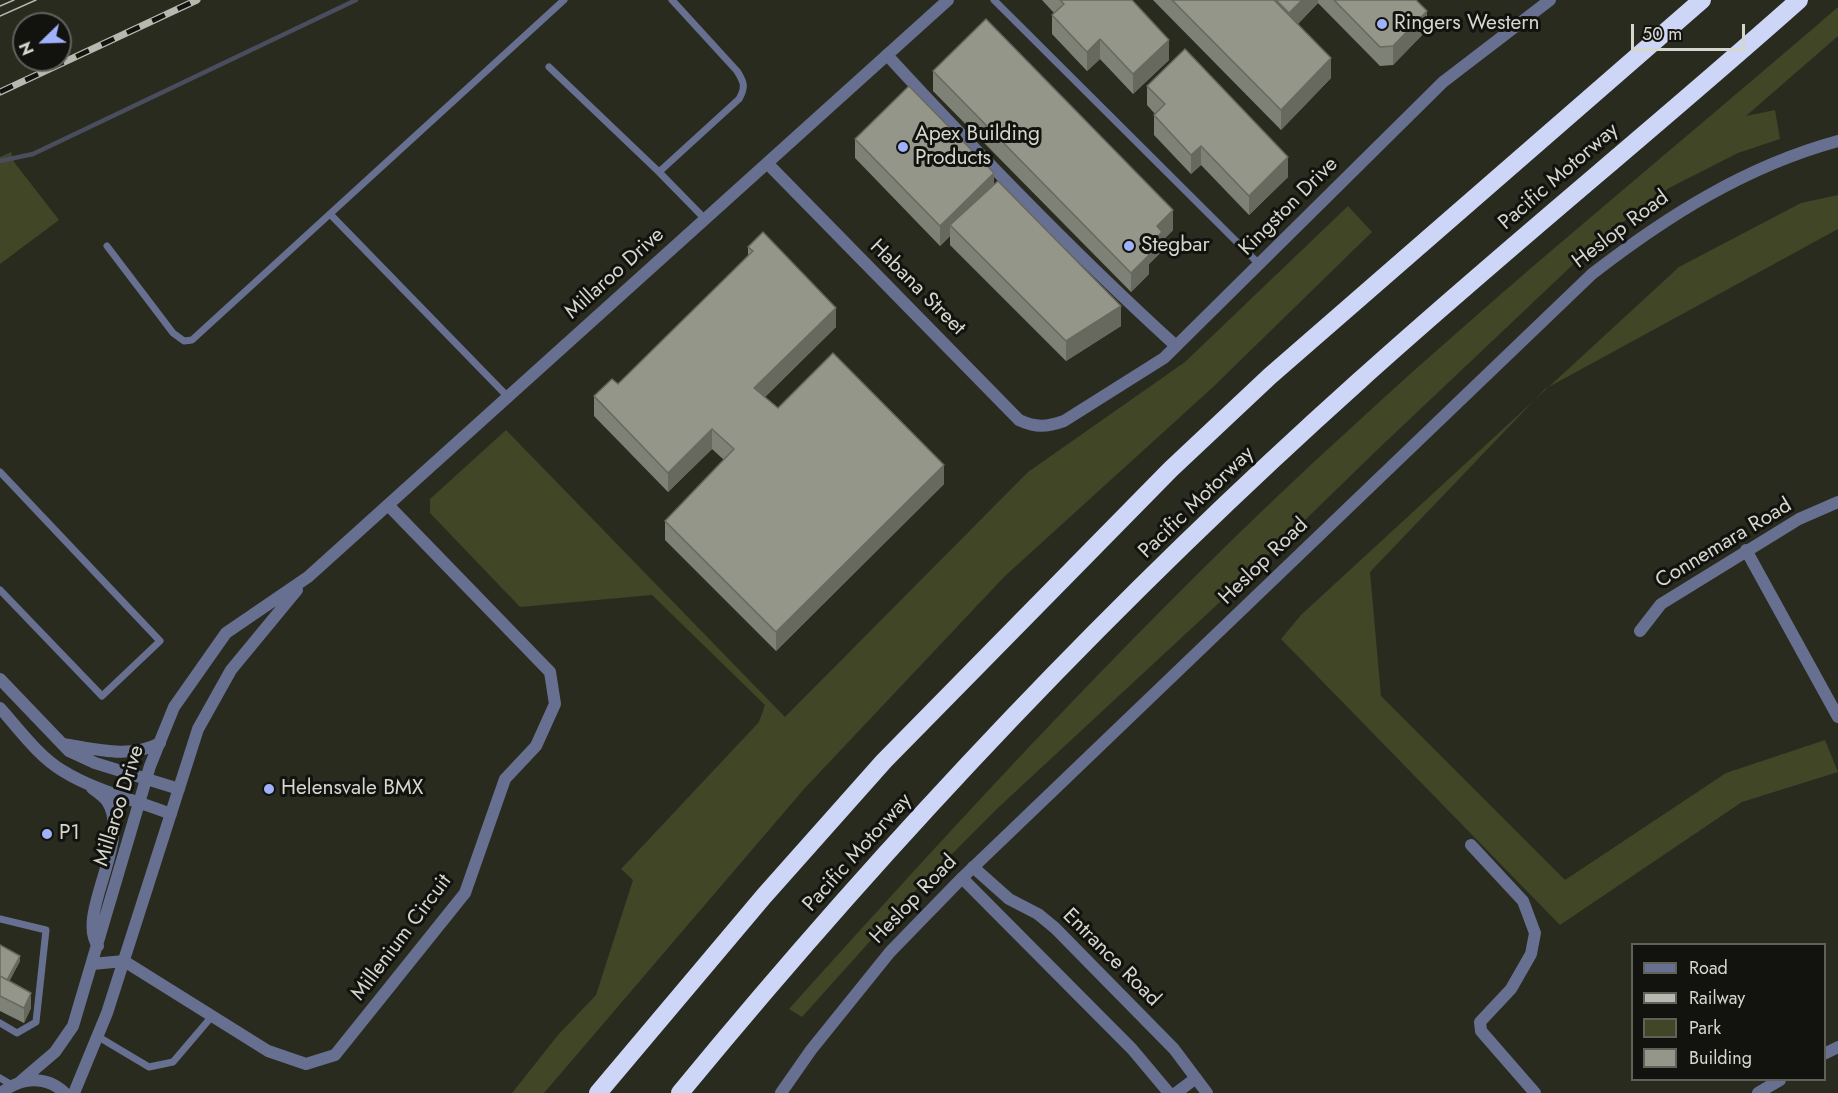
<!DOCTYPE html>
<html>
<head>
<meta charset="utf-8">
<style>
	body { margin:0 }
	#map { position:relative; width:1838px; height:1093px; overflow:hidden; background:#292b1f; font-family:Jost,sans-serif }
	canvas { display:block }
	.legend { position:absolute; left:1631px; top:943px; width:195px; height:138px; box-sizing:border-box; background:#12130e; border:2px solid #60615b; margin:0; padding:8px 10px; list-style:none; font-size:18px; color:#d5d7cf }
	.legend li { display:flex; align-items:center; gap:12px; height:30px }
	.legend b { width:30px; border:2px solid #60615b }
	.north { position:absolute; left:12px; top:12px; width:60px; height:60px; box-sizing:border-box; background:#12130e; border:2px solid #60615b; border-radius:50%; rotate:247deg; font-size:16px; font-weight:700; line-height:24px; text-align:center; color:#d5d7cf }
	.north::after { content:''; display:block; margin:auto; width:21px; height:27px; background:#a1b2fd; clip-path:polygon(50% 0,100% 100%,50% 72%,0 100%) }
	.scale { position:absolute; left:1631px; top:24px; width:114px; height:27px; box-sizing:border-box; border:3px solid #d5d7cf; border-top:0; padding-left:8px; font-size:18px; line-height:21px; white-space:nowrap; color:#d5d7cf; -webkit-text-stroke:4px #12130e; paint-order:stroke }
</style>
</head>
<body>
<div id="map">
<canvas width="1838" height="1093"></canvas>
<ul class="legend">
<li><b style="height:8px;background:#687091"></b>Road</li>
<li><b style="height:8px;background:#b7b9b0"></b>Railway</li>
<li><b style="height:16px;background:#414626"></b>Park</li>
<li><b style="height:16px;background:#939688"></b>Building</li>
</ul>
<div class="north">N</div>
<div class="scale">50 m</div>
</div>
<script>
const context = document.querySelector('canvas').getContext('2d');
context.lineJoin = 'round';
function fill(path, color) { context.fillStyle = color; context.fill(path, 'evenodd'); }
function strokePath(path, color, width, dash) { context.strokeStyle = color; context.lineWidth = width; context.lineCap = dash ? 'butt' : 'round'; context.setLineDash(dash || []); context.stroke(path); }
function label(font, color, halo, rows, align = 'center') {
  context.font = font + ' Jost,sans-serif'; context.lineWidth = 6; context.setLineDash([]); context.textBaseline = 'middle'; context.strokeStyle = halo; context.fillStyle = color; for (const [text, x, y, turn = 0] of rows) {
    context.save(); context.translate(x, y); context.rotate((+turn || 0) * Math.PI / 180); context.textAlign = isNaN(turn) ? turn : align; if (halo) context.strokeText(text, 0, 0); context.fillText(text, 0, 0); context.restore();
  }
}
fill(new Path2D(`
	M 1838,7 L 1838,36 L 1746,116 L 1775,110 L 1780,139 L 1738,153 L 1669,188 L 1600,239 L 1375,452 L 1234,589 L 1000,806 L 916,890 L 802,1017 L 789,1009 C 970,808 1152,609 1352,427 C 1509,282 1676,147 1838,7 Z
	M 11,152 L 14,162 L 59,220 L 0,264 L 0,157 Z
	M 1838,195 L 1838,229 L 1545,389 L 1370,572 L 1381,696 L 1565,880 L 1726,773 L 1825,740 L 1838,772 L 1742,802 L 1560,925 L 1281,639 L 1301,615 L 1679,267 L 1801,203 Z
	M 1348,206 L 1372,232 L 1212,388 L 1005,576 L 804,789 L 544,1093 L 512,1093 L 558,1035 L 596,995 L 633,880 L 621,869 L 759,722 L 765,705 L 652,595 L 520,607 L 430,513 L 430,499 L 506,430 L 785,717 L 1028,472 L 1185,362 Z`), '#414626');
strokePath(new Path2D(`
	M 0,161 L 33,154 L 356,0`), '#4a4d5e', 4.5);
strokePath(new Path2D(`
	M 994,0 L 1259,264
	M 549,67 L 659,172 L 705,219
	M 659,172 L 739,99 C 746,87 744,82 737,71 L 672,0
	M 330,214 L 508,397
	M 107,246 L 173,333 L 184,341 L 192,340 L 564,0
	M 0,472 L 160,641 L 102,696 L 0,590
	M 0,919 L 46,930 L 36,1022 L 17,1033 L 0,1023
	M 97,1036 L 149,1067 L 173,1062 L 213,1015
	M 0,1078 L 12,1085`), '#687091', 7);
strokePath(new Path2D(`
	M 887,55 C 980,156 1075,254 1176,346
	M 1746,550 L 1838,717
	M 1640,631 L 1661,604 L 1799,519 L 1838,502
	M 1471,845 L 1523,901 L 1535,933 L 1531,954 L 1511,989 L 1480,1022 L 1481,1031 L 1535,1093
	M 973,867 L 1009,899 L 1038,914 L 1055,928 L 1174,1049 L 1207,1093
	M 962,878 L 1132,1049 L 1169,1093
	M 92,964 L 124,961 L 268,1051 L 306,1064 L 335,1055 L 465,893 L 505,779 L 536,746 L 555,704 L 550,672 L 388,505
	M 1824,1054 L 1838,1047
	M 1176,1093 L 1196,1078
	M 1758,1093 L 1780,1080`), '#687091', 12);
strokePath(new Path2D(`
	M 767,163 L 1019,420 C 1036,428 1047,427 1064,421 L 1164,358 L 1443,82 L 1550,0
	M 0,679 L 69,751 L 95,763 L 179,789
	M 0,708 C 19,729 38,756 63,771 C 95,791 136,800 171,814
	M 63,744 C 95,749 130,759 160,743
	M 92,788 C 97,792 103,796 107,801 C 133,839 75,915 98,946
	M 21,1081 L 55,1052 L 73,1026 L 150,766 L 174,707 L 226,633 L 308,577 L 948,0
	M 1,1093 C 21,1077 46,1075 65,1093
	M 74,1093 L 107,1013 L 198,729 L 231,670 L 297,590
	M 781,1093 L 811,1050 L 890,952 L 962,878 L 1592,274 C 1667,216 1746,166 1838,141`), '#687091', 12);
strokePath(new Path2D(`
	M 598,1093 L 764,896 L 884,761 L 1171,469 L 1270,376 L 1702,0
	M 680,1093 C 888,840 1115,600 1359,381 C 1503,251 1654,129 1799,0`), '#cdd6f6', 18);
strokePath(new Path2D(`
	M 0,6 L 14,0
	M 0,16 L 36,0`), '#b7b9b0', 1.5);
const rail = new Path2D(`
	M 0,92 L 197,0`);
strokePath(rail, '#b7b9b0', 7);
strokePath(rail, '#12130e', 4.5, [14]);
fill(new Path2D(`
	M 1042,0 L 1132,0 L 1169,60 L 1133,94 L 1100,59 L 1087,71 L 1052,34 L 1052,15 L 1054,13 Z
	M 1153,0 L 1416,0 L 1427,30 L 1393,65 L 1380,66 L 1318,3 L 1298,24 L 1331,78 L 1281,130 Z
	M 933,71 L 1173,230 L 1162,241 L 1162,251 L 1149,264 L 1149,274 L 1131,292 L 933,91 Z
	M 1147,86 L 1288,177 L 1249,215 L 1201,165 L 1191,174 L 1154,135 L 1154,115 L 1155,114 L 1147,105 Z
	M 855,139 L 994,185 L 1121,326 L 1066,361 L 950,245 L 950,236 L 940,246 L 855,158 Z
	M 748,247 L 836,327 L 765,397 L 778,408 L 944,484 L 776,651 L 665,540 L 665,521 L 724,460 L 712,449 L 668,492 L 594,416 L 594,396 L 618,384 L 748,257 Z
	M 0,945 L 20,961 L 9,981 L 31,1008 L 24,1023 L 0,1011 Z`), '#7e8175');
fill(new Path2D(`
	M 1302,0 L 1318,0 L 1318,3 L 1289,33 L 1289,13 Z
	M 1427,11 L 1427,30 L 1393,65 L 1393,46 Z
	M 1100,39 L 1100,59 L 1087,71 L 1087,52 Z
	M 1169,40 L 1169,60 L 1133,94 L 1133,74 Z
	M 1331,58 L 1331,78 L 1281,130 L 1281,110 Z
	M 1201,146 L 1201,165 L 1191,174 L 1191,155 Z
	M 1288,157 L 1288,177 L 1249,215 L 1249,196 Z
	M 994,173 L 994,193 L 950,225 L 950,236 L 940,246 L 940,226 Z
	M 1173,210 L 1173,230 L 1162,241 L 1162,251 L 1149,264 L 1149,274 L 1131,292 L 1131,273 L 1157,226 Z
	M 1121,306 L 1121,326 L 1066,361 L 1066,341 Z
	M 836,308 L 836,327 L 754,407 L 754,388 Z
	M 712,429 L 712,449 L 668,492 L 668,473 Z
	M 944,465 L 944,484 L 776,651 L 776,632 Z
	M 20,956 L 20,961 L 3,994 L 3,989 Z
	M 31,993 L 31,1008 L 24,1023 L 24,1008 Z`), '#67695f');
const building = new Path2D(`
	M 1060,0 L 1132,0 L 1169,40 L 1133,74 L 1100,39 L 1087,52 L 1052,15 L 1064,4 Z
	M 1172,0 L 1274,0 L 1331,58 L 1281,110 Z
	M 1276,0 L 1302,0 L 1289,13 Z
	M 1334,0 L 1416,0 L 1427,11 L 1393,46 L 1380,47 Z
	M 986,19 L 1173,210 L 1157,226 L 1162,232 L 1144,250 L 1149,255 L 1131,273 L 933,71 Z
	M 1185,49 L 1288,157 L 1249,196 L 1201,146 L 1191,155 L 1154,115 L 1165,104 L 1147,86 Z
	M 909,86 L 994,173 L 940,226 L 855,139 Z
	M 998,181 L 1121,306 L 1066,341 L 950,225 Z
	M 763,232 L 836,308 L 754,388 L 778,408 L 833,353 L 944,465 L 776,632 L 665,521 L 734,449 L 712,429 L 668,473 L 594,396 L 612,379 L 618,384 L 753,251 L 748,247 Z
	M 0,945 L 20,956 L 7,980 L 0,976 Z
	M 0,976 L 31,993 L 24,1008 L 0,996 Z`);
fill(building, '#939688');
strokePath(building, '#67695f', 1.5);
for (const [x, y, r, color] of [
	[1382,24,6,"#a1b2fd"],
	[903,147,6,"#a1b2fd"],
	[1129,246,6,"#a1b2fd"],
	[269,789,6,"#a1b2fd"],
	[47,834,6,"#a1b2fd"]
]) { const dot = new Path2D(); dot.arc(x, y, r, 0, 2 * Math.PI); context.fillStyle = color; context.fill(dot); strokePath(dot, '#12130e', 2); }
label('21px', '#d5d7cf', '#12130e', [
	["Ringers Western",1394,24],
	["Apex Building",915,135],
	["Products",915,159],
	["Stegbar",1141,246],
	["Helensvale BMX",281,789],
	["P1",59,834]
], 'left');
label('21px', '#d5d7cf', '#12130e', [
	["Pacific Motorway",1559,177,-41],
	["Kingston Drive",1289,207,-45],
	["Heslop Road",1621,230,-37],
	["Millaroo Drive",615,274,-42],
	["Habana Street",917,288,45],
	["Pacific Motorway",1197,503,-44],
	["Connemara Road",1724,544,-31],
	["Heslop Road",1264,562,-44],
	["Millaroo Drive",120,806,-73],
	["Pacific Motorway",858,853,-48],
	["Heslop Road",914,900,-46],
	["Millenium Circuit",402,938,-53],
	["Entrance Road",1111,958,45]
]);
</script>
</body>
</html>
